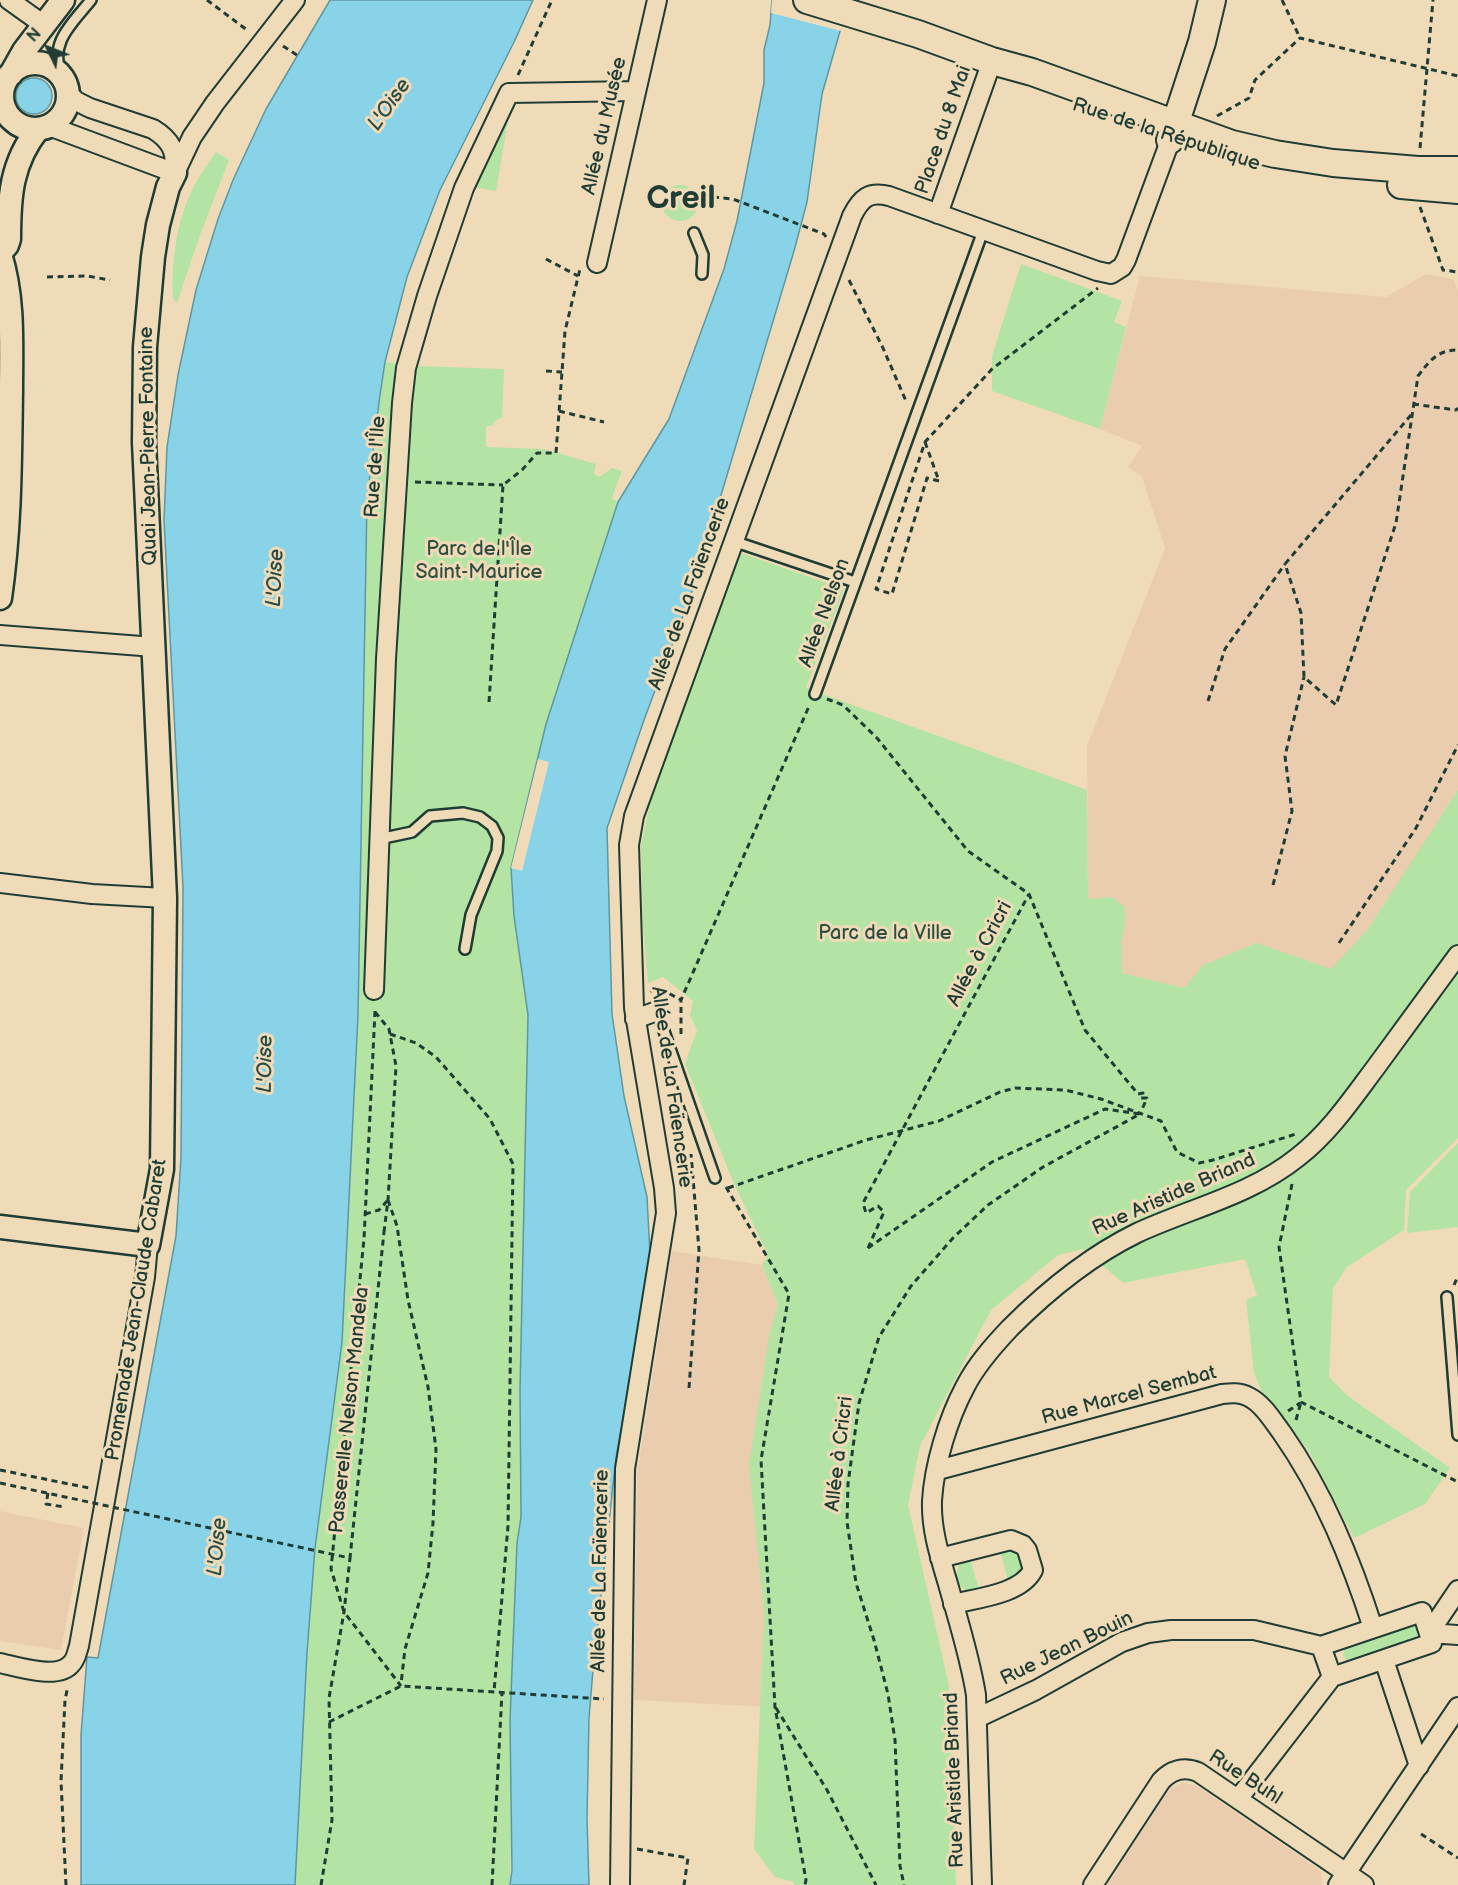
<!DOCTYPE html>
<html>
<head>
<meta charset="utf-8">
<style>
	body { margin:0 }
	#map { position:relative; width:1458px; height:1885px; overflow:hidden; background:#f0dbb9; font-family:"Balsamiq Sans",sans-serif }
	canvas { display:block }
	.north { position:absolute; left:18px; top:18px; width:60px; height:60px; -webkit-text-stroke:4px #f0dbb9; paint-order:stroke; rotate:313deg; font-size:16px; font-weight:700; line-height:24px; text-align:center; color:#1f3d34 }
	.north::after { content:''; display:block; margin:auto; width:21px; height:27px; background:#1f3d34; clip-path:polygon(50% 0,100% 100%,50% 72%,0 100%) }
</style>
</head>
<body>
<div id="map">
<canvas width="1458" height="1885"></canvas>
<div class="north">N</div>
</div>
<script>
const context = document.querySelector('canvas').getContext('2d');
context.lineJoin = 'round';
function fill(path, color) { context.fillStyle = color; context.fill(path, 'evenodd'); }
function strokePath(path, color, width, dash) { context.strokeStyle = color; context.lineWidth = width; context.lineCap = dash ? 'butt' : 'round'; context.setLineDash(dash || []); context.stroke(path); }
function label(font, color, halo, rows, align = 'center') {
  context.font = font + ' "Balsamiq Sans",sans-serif'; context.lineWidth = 6; context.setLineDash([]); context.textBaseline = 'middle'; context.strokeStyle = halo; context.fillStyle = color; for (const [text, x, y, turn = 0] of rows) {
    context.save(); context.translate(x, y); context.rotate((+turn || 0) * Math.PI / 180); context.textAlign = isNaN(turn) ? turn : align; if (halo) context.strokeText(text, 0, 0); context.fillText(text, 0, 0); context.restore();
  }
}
fill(new Path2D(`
	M 1426,274 L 1453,279 L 1458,290 L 1458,924 L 1367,1047 L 1089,1009 L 1087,746 L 1165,548 L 1142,477 L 1128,467 L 1142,446 L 1100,429 L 1140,276 L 1386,297 Z
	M 672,1251 L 762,1265 L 778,1304 L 770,1707 L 634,1700 L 637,1474 Z
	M 0,1511 L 84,1528 L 61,1650 L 0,1641 Z
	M 1183,1782 L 1199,1787 L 1321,1871 L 1322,1882 L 1320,1885 L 1107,1885 L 1169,1790 Z`), '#eacdaf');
fill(new Path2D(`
	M 509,114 L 496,191 L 473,187 Z
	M 216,152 L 229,160 L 199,238 L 177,303 L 173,299 C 171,267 176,226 189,197 C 196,180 206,166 216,152 Z
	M662 203a18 18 0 1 1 36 0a18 18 0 1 1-36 0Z
	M 1021,264 L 1122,301 L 1114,322 L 1126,327 L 1100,429 L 992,391 L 992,356 Z
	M 385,362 L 417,366 L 504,369 L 502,417 L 494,422 L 492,426 L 486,426 L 486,447 L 543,449 L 596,464 L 594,474 L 599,477 L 612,468 L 622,471 L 612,498 L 618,502 L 546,724 L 538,759 L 514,916 L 528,1015 L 520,1390 L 521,1517 L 517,1543 L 510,1885 L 295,1885 L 307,1653 L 315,1548 L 342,1342 L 358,1015 L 367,499 Z
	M 741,553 L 844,589 L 806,688 L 1087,790 L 1088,899 L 1112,897 L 1125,907 L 1125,924 L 1121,942 L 1122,973 L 1184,988 L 1203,965 L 1257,943 L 1331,969 L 1368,929 L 1458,790 L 1458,1138 L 1406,1190 L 1404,1230 L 1347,1267 L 1333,1288 L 1329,1377 L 1348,1396 L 1450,1468 L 1425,1504 L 1354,1538 L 1310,1453 L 1261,1390 L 1254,1373 L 1246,1300 L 1257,1295 L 1245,1259 L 1123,1283 L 1083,1249 L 1058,1255 L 991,1310 L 920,1446 L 908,1505 L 949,1686 L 956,1885 L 794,1885 L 794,1882 L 775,1877 L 754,1849 L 764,1613 L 749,1465 L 769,1337 L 778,1304 L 762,1265 L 768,1255 L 735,1186 L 685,1064 L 697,1030 L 690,1015 L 693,1001 L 663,977 L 648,983 L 643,925 L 641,846 L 653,789 L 695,661 Z
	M 1458,1143 L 1458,1227 L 1407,1233 L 1410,1192 Z
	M 1005,1546 C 1021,1552 1021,1554 1024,1570 L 1009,1584 L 999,1547 Z
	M 969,1556 L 980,1593 C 968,1592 961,1590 956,1578 L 958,1566 Z
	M 1411,1623 L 1417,1630 L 1417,1636 L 1413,1641 L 1352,1662 L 1346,1660 L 1343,1655 L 1345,1646 Z`), '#b3e4a4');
const water = new Path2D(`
	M 330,0 L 533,0 L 515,40 L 440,190 L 407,277 L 385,362 L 380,395 L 367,499 L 358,1015 L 342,1342 L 315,1548 L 307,1653 L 295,1885 L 81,1885 L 81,1735 L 87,1657 L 98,1658 L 176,1236 L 181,1157 L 183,887 L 164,520 L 167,447 L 178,375 L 196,290 L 218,219 L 233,180 L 266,109 Z
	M 772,0 L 849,0 L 822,94 L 807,202 L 794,251 L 693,589 L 644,720 L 607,828 L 612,1014 L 624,1096 L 647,1197 L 650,1254 L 646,1293 L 616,1458 L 593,1670 L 589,1718 L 587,1818 L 589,1885 L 510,1885 L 512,1870 L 510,1721 L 517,1543 L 521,1517 L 520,1390 L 528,1015 L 514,916 L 511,868 L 546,724 L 618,502 L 669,419 L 724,269 L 737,221 L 764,83 L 764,50 L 770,25 Z
	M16 96a18 18 0 1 1 36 0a18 18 0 1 1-36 0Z`);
fill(water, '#88d3e8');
strokePath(water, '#5e97a0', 1.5);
fill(new Path2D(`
	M 772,0 L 849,0 L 841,31 L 771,13 Z
	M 538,759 L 549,762 L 522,871 L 511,868 Z`), '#f0dbb9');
const service = new Path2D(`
	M 61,76 C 49,42 71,25 91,0
	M 694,233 L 703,255 L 702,274
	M 733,541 L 855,582
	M 815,694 L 983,231
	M 379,839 L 412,832 L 430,816 L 463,813 L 480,817 L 492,826 L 498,838 L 497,851 L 471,915 L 465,949
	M 657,1011 L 715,1178
	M 1447,1297 L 1458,1435`);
const minor = new Path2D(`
	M 9,0 L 44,25
	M 0,83 L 4,83
	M 68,93 L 76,101 L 90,108 L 153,129 C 171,140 176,151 175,171
	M 49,126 L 175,173
	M 175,173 L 192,137 L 215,103 L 295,0
	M 938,214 L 992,61
	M 597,263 L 657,0
	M 0,635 L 154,647
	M 0,883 L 92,894 L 165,898
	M 374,990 L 386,659 L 402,403 L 406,368 L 427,296 L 464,188 L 509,93 L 636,91
	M 635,1019 L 657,1011
	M 938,1470 L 1222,1394 C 1231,1393 1240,1392 1249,1397 C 1263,1404 1273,1421 1282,1433 C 1324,1493 1351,1560 1373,1628
	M 940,1558 L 1011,1540 L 1023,1545 L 1027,1550 L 1033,1570 C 1021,1594 978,1598 953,1604
	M 1458,1590 L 1429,1633 L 1458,1635
	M 1422,1612 L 1432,1643 L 1332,1677 L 1321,1646 Z
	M 1384,1660 L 1419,1766
	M 0,1663 C 18,1667 58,1680 71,1664 C 76,1660 77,1652 79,1646 L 145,1277 L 148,1245
	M 977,1718 L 1036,1690 L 1122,1642 L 1148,1633 L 1171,1630 L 1254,1630 L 1321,1646
	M 1238,1799 L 1332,1677
	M 620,1885 L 625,1469 L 666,1213 L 664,1188 L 634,1008 L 629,845 L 634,816 L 852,216 C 861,198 869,191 889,196 L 1097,271 L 1111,274 L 1122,267 L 1126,260 L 1170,141
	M 982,1885 L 976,1695 C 970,1657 958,1620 948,1584 C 940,1557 931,1530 932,1501 C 934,1465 948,1419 965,1387 C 976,1365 993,1346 1010,1328 C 1048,1290 1088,1257 1137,1233 C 1191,1208 1251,1195 1298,1157 C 1330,1132 1352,1099 1376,1067 C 1403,1030 1431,992 1458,955
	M 1093,1885 L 1161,1781 C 1171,1770 1184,1766 1198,1772 L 1364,1885
	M 1338,1885 L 1458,1707`);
const tertiary = new Path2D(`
	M2 96a33 33 0 1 1 66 0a33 33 0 1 1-66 0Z
	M 11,74 L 24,51 L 63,0
	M 0,253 L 7,245 L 9,239 C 9,197 11,163 38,129
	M 0,254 C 14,298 11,346 11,391 C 10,461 10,529 0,598
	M 0,1227 L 148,1245 L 162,1169 L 165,898 L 144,442 L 145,347 L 153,257 L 158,225 L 168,187 L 175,173`);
const secondary = new Path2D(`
	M 807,0 L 918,34 L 992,61 L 1032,72 L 1232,144 L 1275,154 L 1333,163 L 1418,170 L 1458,170
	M 1170,140 L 1202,42 L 1212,0
	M 1401,185 L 1458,190`);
strokePath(service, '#1f3d34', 14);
strokePath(minor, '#1f3d34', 22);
strokePath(tertiary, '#1f3d34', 27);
strokePath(secondary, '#1f3d34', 30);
strokePath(new Path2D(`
	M 207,0 L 247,30
	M 1282,0 L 1300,38
	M 283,46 L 297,55
	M 518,75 L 552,0
	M 1217,116 L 1249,98 L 1255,80 L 1300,38 L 1458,76
	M 1420,148 L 1433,0
	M 713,197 L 733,199 L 824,234 L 826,237
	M 1420,207 L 1443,270 L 1458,272
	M 546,259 L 578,276
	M 47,277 L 87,276 L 110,280
	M 849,280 L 883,348 L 906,401
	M 546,371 L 562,372
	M 1413,404 L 1456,410 L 1458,408
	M 559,411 L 604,422
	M 1411,415 L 1285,564 L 1301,613 L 1304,677 L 1336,705 L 1396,523 L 1418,376 C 1430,360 1438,350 1458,350
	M 925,442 L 939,481
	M 939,481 L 927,478 L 892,594 L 876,589 L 925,442 L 992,369 L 1098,288
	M 415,482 L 503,485
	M 827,699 L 843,705 L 877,738 L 968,851 L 1029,894 L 1085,1030 L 1138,1094 L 1143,1093 L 1141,1098 L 1147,1098 L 1140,1114
	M 1208,701 L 1225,649 L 1285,564
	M 489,702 L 503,485 L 522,470 L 537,453 L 556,453 L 565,331 L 580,269
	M 1273,885 L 1292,811 L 1285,756 L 1304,677
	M 1339,943 L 1416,828 L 1458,745
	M 650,991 L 661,989 L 681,1000
	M 375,1011 L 364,1239 L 331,1569 L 344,1612 L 401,1686
	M 375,1012 L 389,1029 L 396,1066 L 388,1200 L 384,1232
	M 390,1034 L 416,1043 L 436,1057 L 490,1119 L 513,1164 L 508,1526 L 494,1692
	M 681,1034 L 681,1000 L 810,704
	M 1292,1184 L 1279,1247 L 1301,1402 L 1458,1482
	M 726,1187 L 789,1294 L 761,1460 L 775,1707 L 806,1880 L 805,1885
	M 728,1188 L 866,1140 L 939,1121 L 1000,1092 L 1015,1088 L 1065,1090 L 1101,1099 L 1161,1121 L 1177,1152 L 1199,1163 L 1213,1160 L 1296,1134
	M 388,1200 L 397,1226 L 408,1300 L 428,1387 L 436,1449 L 433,1523 L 428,1573 L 405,1649 L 401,1684
	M 365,1214 L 379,1210 L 387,1201
	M 868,1248 L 992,1162 L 1105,1109 L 1140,1114 L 1043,1167 L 988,1205 L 953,1238 L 911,1286 L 879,1337 L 859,1403 L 848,1484 L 847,1522 L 856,1583 L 874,1640 L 888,1694 L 895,1740 L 900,1866 L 904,1885
	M 1454,1285 L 1458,1276
	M 689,1388 L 699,1250 L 691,1154
	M 1288,1411 L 1300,1403
	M 1296,1420 L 1301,1402
	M 0,1470 L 89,1488
	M 48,1493 L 46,1504 L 64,1507
	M 776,1708 L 827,1790 L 876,1885
	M 329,1722 L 401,1686 L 604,1699
	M 1421,1834 L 1458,1858
	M 637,1849 L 688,1858 L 684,1885
	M 66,1885 L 61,1781 L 65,1700 L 68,1686
	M 321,1885 L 332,1820 L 329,1698 L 344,1612 L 350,1558
	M 492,1885 L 502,1692`), '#1f3d34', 3, [6, 4.5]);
strokePath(service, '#f0dbb9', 9);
strokePath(minor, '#f0dbb9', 18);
strokePath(tertiary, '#f0dbb9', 22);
strokePath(secondary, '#f0dbb9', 26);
strokePath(new Path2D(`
	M 868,1248 L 884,1212 L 878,1206 L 866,1213 L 863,1203 L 1029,894
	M 0,1483 L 350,1558 L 384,1232`), '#1f3d34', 3, [6, 4.5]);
label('20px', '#1f3d34', '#f0dbb9', [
	["Allée du Musée",605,126,-77],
	["Place du 8 Mai",944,130,-71],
	["Rue de la République",1166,135,18],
	["Quai Jean-Pierre Fontaine",149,446,-91],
	["Rue de l'Île",376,467,-86],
	["Allée de La Faïencerie",690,594,-70],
	["Allée Nelson",825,613,-70],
	["Allée à Cricri",980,954,-62],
	["Allée de La Faïencerie",671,1087,82],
	["Rue Aristide Briand",1174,1195,-24],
	["Promenade Jean-Claude Cabaret",137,1310,-81],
	["Rue Marcel Sembat",1129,1396,-15],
	["Passerelle Nelson Mandela",350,1410,-84],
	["Allée à Cricri",840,1454,-83],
	["Allée de La Faïencerie",601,1571,-89],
	["Rue Jean Bouin",1067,1649,-26],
	["Rue Buhl",1245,1778,33],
	["Rue Aristide Briand",955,1780,-92]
]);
label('20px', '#2e4e3f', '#f0dbb9', [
	["Parc de l'Île",479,550],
	["Saint-Maurice",479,573],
	["Parc de la Ville",885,934]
]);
label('italic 21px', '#2a4c46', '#f0dbb9', [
	["L'Oise",390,105,-55],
	["L'Oise",276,578,-87],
	["L'Oise",266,1064,-89],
	["L'Oise",218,1547,-85]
]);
label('bold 32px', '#1f3d34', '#f0dbb9', [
	["Creil",681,200]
]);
</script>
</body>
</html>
